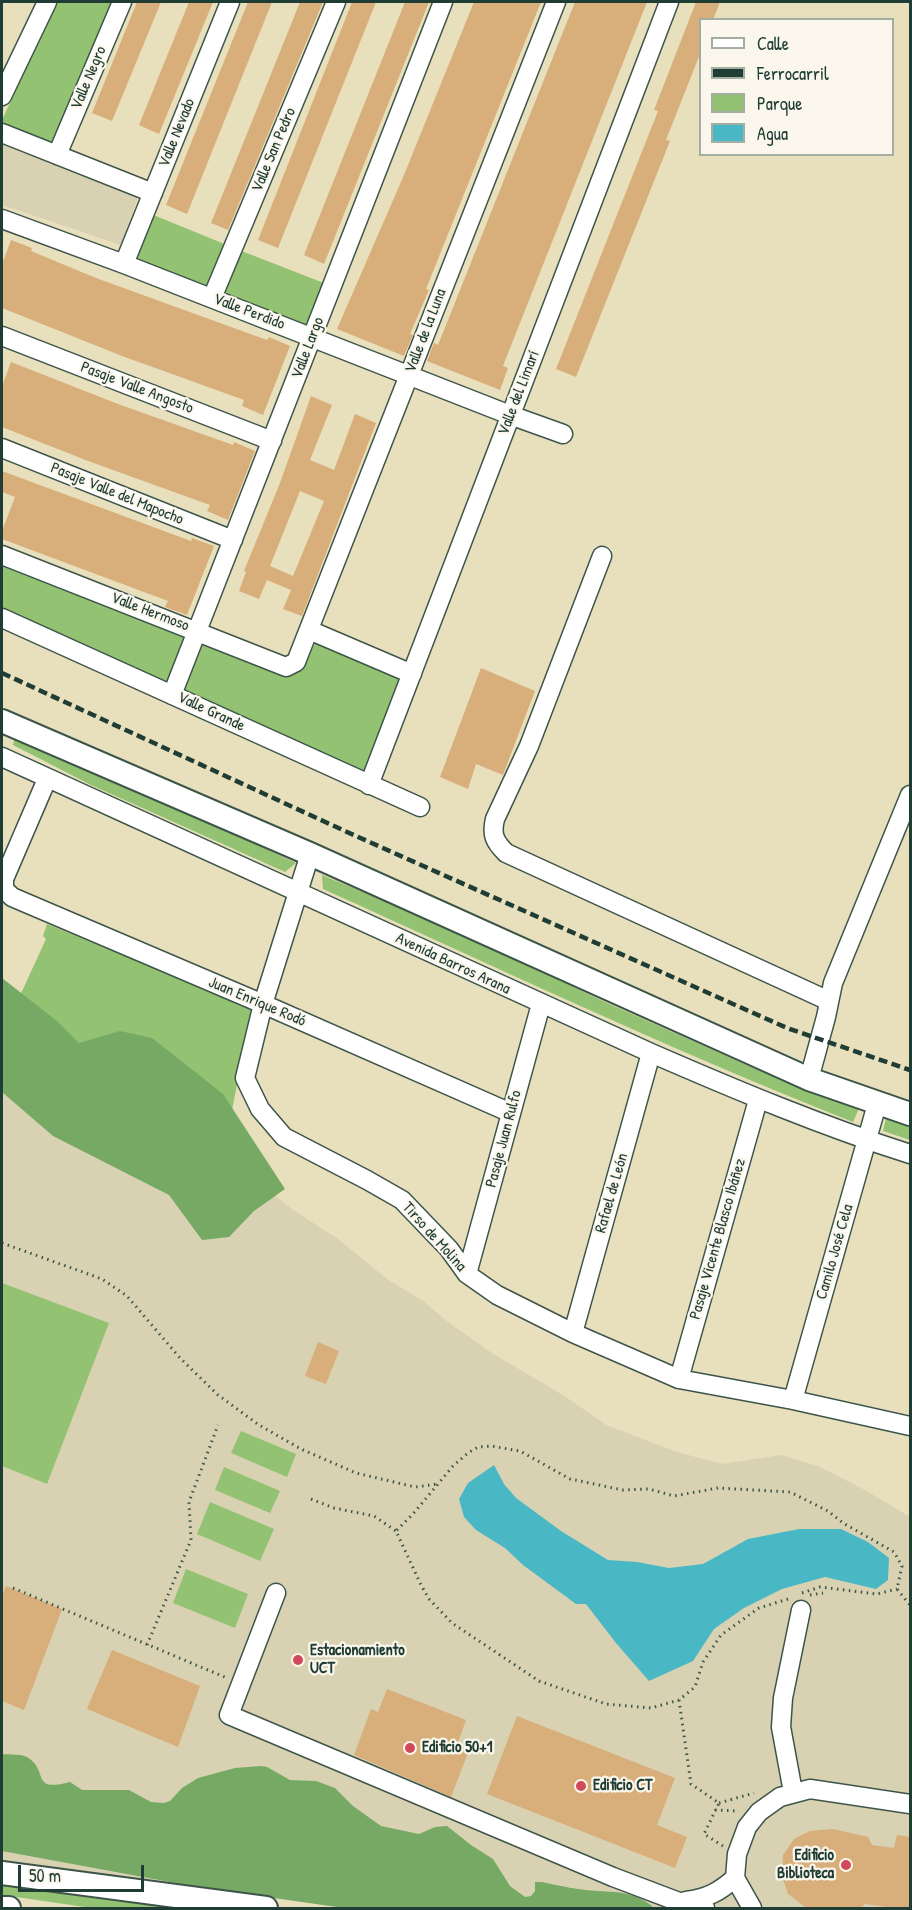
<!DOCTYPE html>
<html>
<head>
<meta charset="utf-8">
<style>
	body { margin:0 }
	#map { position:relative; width:912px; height:1910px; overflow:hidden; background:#e8e0bd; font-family:"Patrick Hand",sans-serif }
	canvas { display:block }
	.frame { position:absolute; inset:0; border:3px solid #1f3d34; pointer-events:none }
	.legend { position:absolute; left:699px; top:18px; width:195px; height:138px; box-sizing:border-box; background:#fbf7ec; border:2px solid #a3ada2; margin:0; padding:8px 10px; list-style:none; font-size:18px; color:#1f3d34 }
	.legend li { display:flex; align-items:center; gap:12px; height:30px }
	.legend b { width:30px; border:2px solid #a3ada2 }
	.scale { position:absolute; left:18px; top:1865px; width:126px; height:27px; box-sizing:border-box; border:3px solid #1f3d34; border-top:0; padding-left:8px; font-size:18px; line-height:21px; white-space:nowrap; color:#1f3d34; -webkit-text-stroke:4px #fbf7ec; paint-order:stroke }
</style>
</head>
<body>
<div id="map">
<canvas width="912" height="1910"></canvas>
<div class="frame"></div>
<ul class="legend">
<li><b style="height:8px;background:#fff"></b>Calle</li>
<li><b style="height:8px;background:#1f3d34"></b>Ferrocarril</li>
<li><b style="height:16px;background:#93c372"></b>Parque</li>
<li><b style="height:16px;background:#4ab8c4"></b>Agua</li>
</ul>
<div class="scale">50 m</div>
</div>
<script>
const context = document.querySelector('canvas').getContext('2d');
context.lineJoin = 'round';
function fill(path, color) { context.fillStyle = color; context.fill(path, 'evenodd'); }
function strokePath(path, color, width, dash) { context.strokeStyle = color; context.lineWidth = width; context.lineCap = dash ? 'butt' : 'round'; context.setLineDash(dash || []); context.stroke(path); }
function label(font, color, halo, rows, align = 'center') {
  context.font = font + ' "Patrick Hand",sans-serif'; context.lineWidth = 4.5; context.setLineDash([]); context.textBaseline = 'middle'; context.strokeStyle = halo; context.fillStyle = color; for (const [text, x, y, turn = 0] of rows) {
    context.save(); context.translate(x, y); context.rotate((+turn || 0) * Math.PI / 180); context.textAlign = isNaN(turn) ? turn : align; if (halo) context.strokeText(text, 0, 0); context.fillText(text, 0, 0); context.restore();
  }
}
fill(new Path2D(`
	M 2,142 L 138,197 L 121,245 L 2,205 Z
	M 2,1023 L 259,1183 L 292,1209 L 338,1239 L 387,1279 L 423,1301 L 448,1322 L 492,1353 L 566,1397 L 606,1425 L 677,1452 L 722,1464 L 781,1455 L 818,1466 L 865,1490 L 910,1517 L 910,1908 L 344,1908 L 197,1887 L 2,1863 Z`), '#d8d2b2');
fill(new Path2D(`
	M 57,2 L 117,2 L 54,149 L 2,129 L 2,120 Z
	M 151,214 L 227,245 L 209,290 L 132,260 Z
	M 239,250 L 329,285 L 311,330 L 221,295 Z
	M 2,563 L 196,636 L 174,690 L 2,613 Z
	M 205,639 L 286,672 L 303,669 L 317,639 L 412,678 L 371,779 L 183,694 Z
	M 16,733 L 296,863 L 285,872 L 91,785 L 13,745 Z
	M 322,875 L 451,929 L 605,1002 L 751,1067 L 860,1106 L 853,1122 C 673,1051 498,968 323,889 Z
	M 47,924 L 252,1008 L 224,1151 L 6,1026 L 46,939 L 43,936 Z
	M 887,1114 L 910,1121 L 910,1140 L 883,1131 Z
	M 2,1283 L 109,1323 L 47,1484 L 2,1466 Z
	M 241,1431 L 296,1454 L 287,1477 L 231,1453 Z
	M 224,1467 L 280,1491 L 270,1513 L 215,1490 Z
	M 210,1502 L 274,1529 L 260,1561 L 197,1534 Z
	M 186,1569 L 248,1594 L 235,1628 L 173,1603 Z
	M 2,1882 L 197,1908 L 92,1908 L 2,1895 Z`), '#93c372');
fill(new Path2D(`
	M 2,978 L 57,1021 L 79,1043 L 120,1031 L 152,1038 L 223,1094 L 285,1189 L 254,1211 L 229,1237 L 202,1240 L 169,1195 L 53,1136 L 2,1092 Z
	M 2,1754 C 10,1755 23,1753 30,1759 C 48,1773 31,1792 70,1782 L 82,1790 L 129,1790 L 151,1802 L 164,1803 L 170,1801 L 182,1788 L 198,1778 L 235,1768 L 261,1766 L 267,1767 L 290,1780 L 316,1781 L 335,1788 L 353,1806 L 381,1826 L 419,1834 L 435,1827 L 447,1826 L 471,1845 L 493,1859 L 510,1886 L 525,1897 L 531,1896 L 535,1891 L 535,1882 L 542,1882 C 560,1886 579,1890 598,1891 C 619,1892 638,1893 654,1908 L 344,1908 L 197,1887 L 2,1851 Z`), '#76a964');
fill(new Path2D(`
	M 494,1465 L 504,1484 L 516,1498 L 561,1531 L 608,1560 L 637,1562 L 669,1568 L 703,1564 L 748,1539 L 799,1529 L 841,1529 L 868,1542 L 889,1558 L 888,1580 L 876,1589 L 825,1577 L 782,1589 L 744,1608 L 714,1629 L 693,1661 L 649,1681 L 616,1643 L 586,1604 L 576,1604 L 523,1565 L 505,1548 L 476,1530 L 464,1517 L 459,1499 L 468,1483 Z`), '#4ab8c4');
fill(new Path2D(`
	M 137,2 L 161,2 L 112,121 L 92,113 Z
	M 189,2 L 213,2 L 159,134 L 139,125 Z
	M 248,2 L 272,2 L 187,214 L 166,205 Z
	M 300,2 L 323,2 L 228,230 L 211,223 Z
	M 352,2 L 376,2 L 278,248 L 258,240 Z
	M 405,2 L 429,2 L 324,264 L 304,255 Z
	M 474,2 L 541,2 L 426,289 L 429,290 L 410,334 L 413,335 L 404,356 L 337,329 L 404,175 Z
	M 575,2 L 647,2 L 503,366 L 508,368 L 500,390 L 427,361 L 434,343 L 438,345 L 458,295 Z
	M 696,2 L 720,2 L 713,20 L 700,20 L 700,54 L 666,140 L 670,141 L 576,377 L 556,369 L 658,111 L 654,110 Z
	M 11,240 L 32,248 L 31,251 L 96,278 L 267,340 L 269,337 L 290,346 L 263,415 L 242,406 L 244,400 L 122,356 L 2,308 L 2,264 Z
	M 11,362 L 118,404 L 233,445 L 234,442 L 255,451 L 228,520 L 207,511 L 210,505 L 88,461 L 2,427 L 2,386 Z
	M 311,396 L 332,405 L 310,460 L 334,470 L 355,414 L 376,423 L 302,616 L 283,609 L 291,590 L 267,580 L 259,599 L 239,591 L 246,572 L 244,571 L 280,483 ZM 300,491 L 324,501 L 293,576 L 270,566 Z
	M 2,471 L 191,541 L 192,538 L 214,546 L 187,615 L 165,607 L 168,601 L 2,539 L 2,531 L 15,497 L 2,492 Z
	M 481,668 L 535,691 L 503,775 L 476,764 L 468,789 L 440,777 Z
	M 318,1342 L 339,1351 L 326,1384 L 305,1376 Z
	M 6,1586 L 62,1609 L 24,1710 L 2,1701 L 2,1596 Z
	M 112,1650 L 200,1686 L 178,1747 L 87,1709 Z
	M 387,1689 L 466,1720 L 457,1745 L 469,1750 L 451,1797 L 354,1755 L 371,1709 L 378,1712 Z
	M 517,1716 L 675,1778 L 657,1825 L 687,1837 L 675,1868 L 487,1794 Z
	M 833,1829 L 868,1837 L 872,1845 L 894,1848 L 897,1835 L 910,1837 L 910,1908 L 887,1908 L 887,1907 L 865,1904 L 860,1908 L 812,1908 L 805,1907 L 788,1894 L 782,1876 L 783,1855 L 794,1839 L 810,1831 Z`), '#d8ae7a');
const minor = new Path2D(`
	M 2,96 L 47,2
	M 2,133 L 153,193
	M 57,155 L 122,2
	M 2,219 L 124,264 L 510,415 L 563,434
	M 124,264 L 230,2
	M 212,298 L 336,2
	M 2,336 L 272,441
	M 2,448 L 233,540
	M 2,555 L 286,667 L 296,662 L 556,2
	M 602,556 L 529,746 L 495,819 C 491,835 495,842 506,853 L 829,1001
	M 2,618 L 420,807
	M 309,630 L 412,674
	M 172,695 L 443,2
	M 2,757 L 651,1053 C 736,1090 822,1126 910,1154
	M 47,779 L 4,879 L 4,889 L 12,897 L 263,1004 L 511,1113
	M 369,785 L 669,2
	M 310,854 L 263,1004 L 245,1078 L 260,1109 L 284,1137 L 367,1180 L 402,1200 L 449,1249 L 467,1274 L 497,1295 L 573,1333 L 679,1379 L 793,1400 L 910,1426
	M 809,1079 L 826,1017 L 833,983 L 910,795
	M 467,1274 L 541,1004
	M 573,1333 L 651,1053
	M 679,1379 L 758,1100
	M 793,1400 L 877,1104
	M 276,1593 L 229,1715 L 613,1877 L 679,1902 L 705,1908
	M 793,1792 L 781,1727 L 783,1698 L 801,1610
	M 735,1878 L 737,1854 L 747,1827 L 759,1812 L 780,1797 L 810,1789 L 910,1804
	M 686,1901 C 708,1898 719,1892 735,1878 L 752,1908`);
const major = new Path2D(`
	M 2,721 L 310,854 L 809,1079 L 910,1114
	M 2,1873 L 266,1908
	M 2,1908 L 9,1908`);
strokePath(minor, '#3d5549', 21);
strokePath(major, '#3d5549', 26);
strokePath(new Path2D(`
	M 2,1243 L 102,1279 L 127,1296 L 180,1358 L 218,1395 L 259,1425 L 301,1449 L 356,1473 L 415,1487 L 438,1484
	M 311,1499 L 334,1508 L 374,1516 L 396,1531
	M 13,1588 L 227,1678
	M 802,1593 L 820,1587 L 877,1594 L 897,1589
	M 810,1595 L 823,1593
	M 788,1599 L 759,1608 L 721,1635 L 703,1662 L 695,1687 L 679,1700 L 651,1708 L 606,1704 L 539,1681 L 452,1623 L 429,1599 L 421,1585 L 396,1531 L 413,1514 L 453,1466 L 468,1453 L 478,1447 L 491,1446 L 520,1451 L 570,1479 L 623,1490 L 649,1489 L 674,1496 L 718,1488 L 790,1492 L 828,1511 L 843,1523 L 894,1552 L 902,1566 L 897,1589 L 910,1605
	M 147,1645 L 191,1540 L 189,1502 L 218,1425
	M 679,1700 L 691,1784 L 719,1803 L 704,1834 L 723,1846
	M 719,1803 L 754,1793
	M 715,1810 L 737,1811`), '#3d5549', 3, [1.5, 4.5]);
strokePath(minor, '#fff', 18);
strokePath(major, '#fff', 22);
strokePath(new Path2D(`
	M 2,673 L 347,832 L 787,1028 L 910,1070`), '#1f3d34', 4.5, [9, 4.5]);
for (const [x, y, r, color] of [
	[298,1660,6,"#d1495b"],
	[410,1748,6,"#d1495b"],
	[581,1786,6,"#d1495b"],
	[846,1865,6,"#d1495b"]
]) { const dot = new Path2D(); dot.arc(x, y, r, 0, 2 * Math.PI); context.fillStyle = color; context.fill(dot); strokePath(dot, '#fbf7ec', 2); }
label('16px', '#1f3d34', '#fbf7ec', [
	["Valle Negro",89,78,-67],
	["Valle Nevado",177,133,-68],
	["Valle San Pedro",274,150,-67],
	["Valle Perdido",249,312,21],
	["Valle de la Luna",426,331,-69],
	["Valle Largo",308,348,-69],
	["Pasaje Valle Angosto",137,388,21],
	["Valle del Limarí",519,393,-69],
	["Pasaje Valle del Mapocho",117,494,22],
	["Valle Hermoso",150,612,21],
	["Valle Grande",211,712,25],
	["Avenida Barros Arana",453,964,25],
	["Juan Enrique Rodó",257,1002,23],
	["Pasaje Juan Rulfo",504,1139,-75],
	["Rafael de León",612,1193,-74],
	["Tirso de Molina",434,1237,48],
	["Pasaje Vicente Blasco Ibáñez",718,1239,-74],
	["Camilo José Cela",835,1252,-74]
]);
label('bold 16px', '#1f3d34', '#fbf7ec', [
	["Estacionamiento",310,1651],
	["UCT",310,1669],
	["Edificio 50+1",422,1748],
	["Edificio CT",593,1786],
	["Edificio",834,1856,"right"],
	["Biblioteca",834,1874,"right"]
], 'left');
</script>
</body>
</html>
